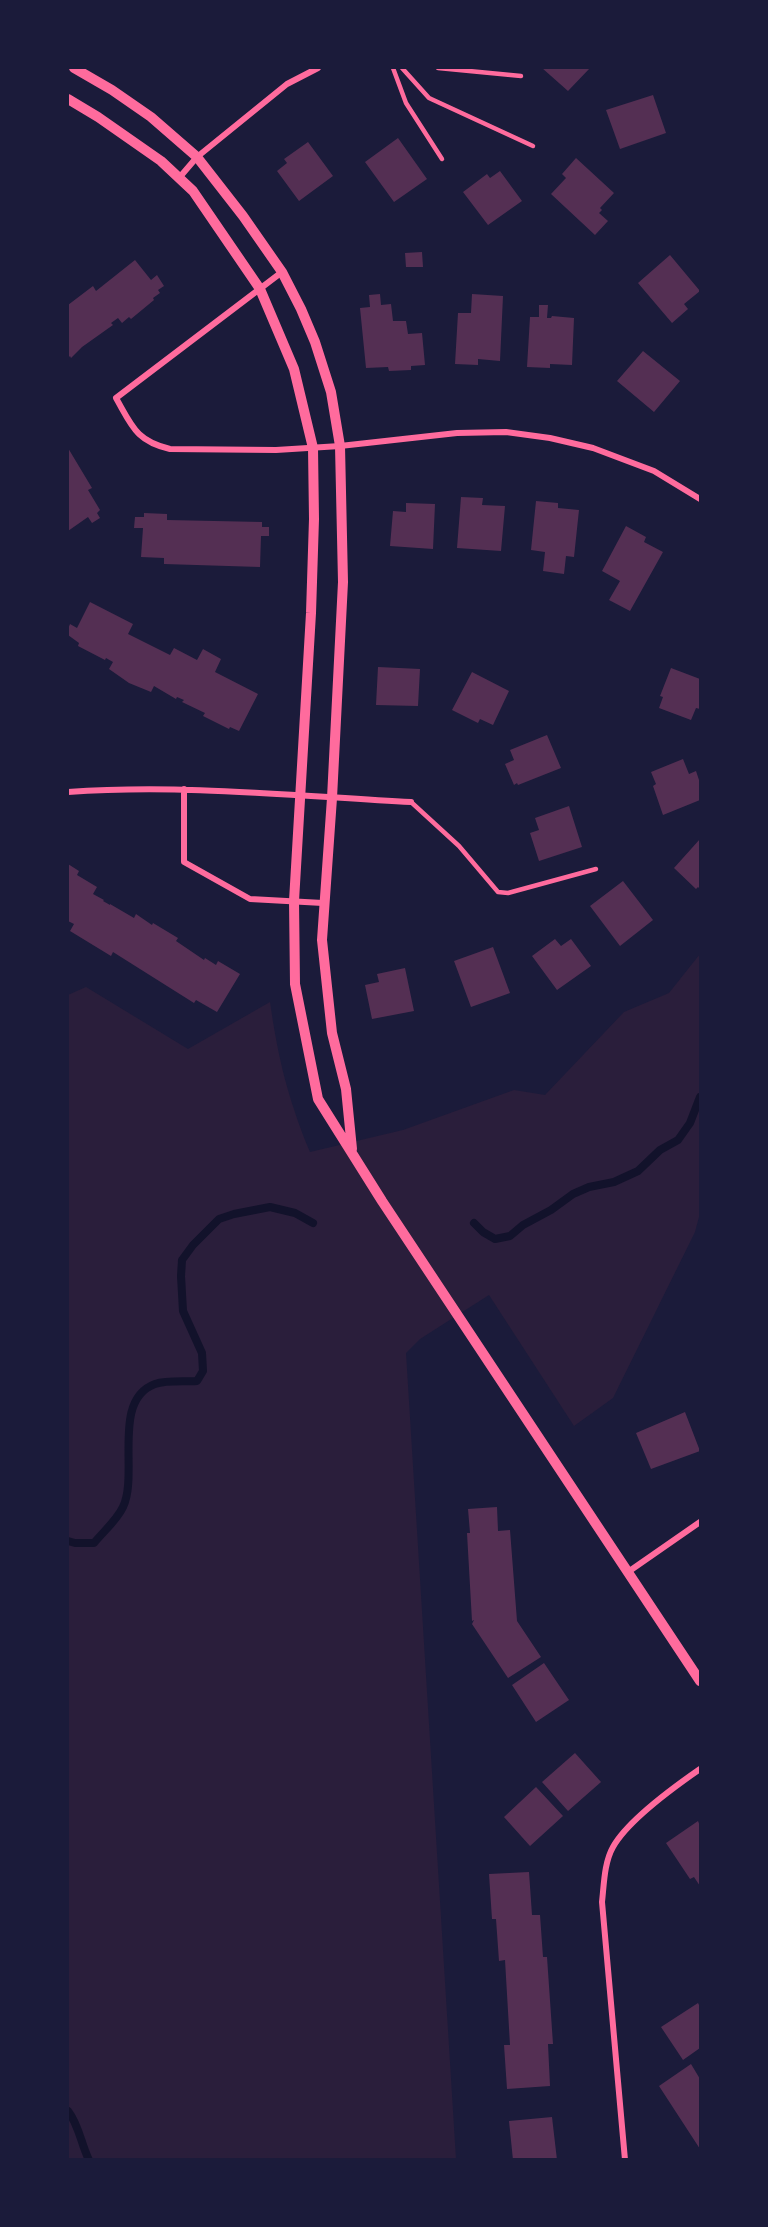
<!DOCTYPE html>
<html>
<head>
<meta charset="utf-8">
<style>
	body { margin:0 }
	#map { position:relative; width:768px; height:2227px; overflow:hidden; background:#1b1b3a; font-family:"Exo 2",sans-serif }
	canvas { display:block }
	.frame { position:absolute; inset:0; border:69px solid #1b1b3a; pointer-events:none }
</style>
</head>
<body>
<div id="map">
<canvas width="768" height="2227"></canvas>
<div class="frame"></div>
</div>
<script>
const context = document.querySelector('canvas').getContext('2d');
context.lineJoin = 'round';
function fill(path, color) { context.fillStyle = color; context.fill(path, 'evenodd'); }
function strokePath(path, color, width, dash) { context.strokeStyle = color; context.lineWidth = width; context.lineCap = dash ? 'butt' : 'round'; context.setLineDash(dash || []); context.stroke(path); }
fill(new Path2D(`
	M 700,954 L 700,1213 L 695,1232 L 613,1398 L 574,1426 L 489,1295 L 420,1339 L 406,1353 L 456,2159 L 68,2160 L 68,995 L 86,987 L 188,1049 L 270,1002 C 278,1058 288,1099 310,1152 L 403,1130 L 514,1090 L 545,1095 L 624,1012 L 669,993 Z`), '#2a1e3b');
strokePath(new Path2D(`
	M 474,1223 L 483,1232 L 495,1239 L 510,1236 L 523,1225 L 551,1210 L 573,1194 L 589,1187 L 614,1182 L 638,1171 L 660,1150 L 678,1140 L 690,1123 L 700,1097
	M 68,1541 L 75,1543 L 94,1543 C 103,1532 117,1520 123,1507 C 139,1474 111,1400 155,1384 C 167,1380 184,1382 197,1381 L 203,1371 L 202,1353 L 183,1311 L 181,1276 L 182,1260 L 193,1245 L 219,1219 L 234,1214 L 270,1207 L 295,1213 L 313,1223
	M 68,2111 C 79,2125 81,2144 89,2160`), '#12122b', 8);
fill(new Path2D(`
	M 542,68 L 590,68 L 568,91 Z
	M 653,95 L 666,133 L 620,149 L 606,110 Z
	M 398,138 L 427,179 L 394,202 L 365,162 Z
	M 308,142 L 333,176 L 299,201 L 277,171 L 287,163 L 284,159 Z
	M 576,158 L 614,193 L 600,208 L 602,210 L 599,213 L 608,221 L 595,235 L 551,194 L 566,178 L 562,174 Z
	M 500,171 L 522,201 L 488,225 L 463,192 L 487,174 L 490,178 Z
	M 422,252 L 423,267 L 406,267 L 405,253 Z
	M 670,255 L 700,291 L 684,304 L 688,309 L 672,323 L 638,283 Z
	M 135,260 L 151,280 L 157,275 L 164,286 L 158,290 L 160,293 L 153,298 L 154,300 L 131,319 L 129,317 L 122,323 L 118,318 L 111,323 L 113,325 L 82,347 L 71,358 L 70,356 L 68,358 L 68,305 L 93,286 L 96,291 Z
	M 380,294 L 381,305 L 391,304 L 393,321 L 406,321 L 408,334 L 422,333 L 425,365 L 411,366 L 411,370 L 389,371 L 388,367 L 366,368 L 360,308 L 370,307 L 369,295 Z
	M 472,294 L 503,296 L 500,361 L 478,359 L 478,365 L 455,364 L 458,313 L 471,313 Z
	M 539,305 L 548,305 L 547,318 L 551,318 L 552,316 L 574,318 L 572,365 L 550,364 L 550,368 L 527,367 L 530,317 L 539,317 Z
	M 643,351 L 680,381 L 654,412 L 617,381 Z
	M 68,448 L 92,488 L 88,490 L 100,510 L 97,513 L 100,518 L 92,523 L 88,517 L 68,531 Z
	M 461,497 L 483,498 L 482,505 L 505,506 L 501,551 L 457,548 Z
	M 536,501 L 558,503 L 558,508 L 579,510 L 574,557 L 566,556 L 564,574 L 543,571 L 545,552 L 531,550 Z
	M 406,503 L 435,504 L 433,549 L 390,546 L 393,511 L 406,512 Z
	M 144,513 L 167,514 L 167,520 L 262,522 L 262,527 L 269,527 L 269,536 L 261,536 L 260,567 L 164,564 L 164,558 L 141,557 L 143,528 L 134,528 L 135,517 L 144,517 Z
	M 626,526 L 646,537 L 644,542 L 663,552 L 630,611 L 609,600 L 620,581 L 602,571 Z
	M 90,602 L 133,624 L 128,634 L 170,655 L 174,648 L 197,660 L 203,649 L 221,659 L 215,672 L 258,694 L 239,731 L 230,727 L 229,729 L 203,716 L 205,713 L 182,702 L 184,700 L 177,697 L 176,699 L 154,686 L 151,692 L 129,683 L 109,669 L 113,662 L 106,658 L 105,660 L 78,646 L 79,643 L 68,635 L 68,629 L 70,624 L 77,628 Z
	M 378,667 L 420,669 L 418,706 L 376,705 Z
	M 671,668 L 700,679 L 700,709 L 696,708 L 691,720 L 659,708 L 663,697 L 660,696 Z
	M 472,672 L 509,691 L 493,725 L 480,719 L 478,723 L 452,710 Z
	M 547,735 L 561,768 L 518,785 L 517,783 L 514,785 L 505,764 L 514,760 L 510,750 Z
	M 683,759 L 689,774 L 696,771 L 700,783 L 700,800 L 663,815 L 653,786 L 656,784 L 651,772 Z
	M 569,806 L 582,847 L 539,861 L 530,833 L 539,830 L 535,818 Z
	M 700,839 L 700,889 L 698,887 L 696,889 L 674,868 Z
	M 68,864 L 79,871 L 77,875 L 97,887 L 93,894 L 104,900 L 103,901 L 110,905 L 110,904 L 134,918 L 136,914 L 152,925 L 153,923 L 178,938 L 176,941 L 204,960 L 205,958 L 216,965 L 218,961 L 240,974 L 217,1012 L 196,1000 L 194,1003 L 113,952 L 111,956 L 70,931 L 74,924 L 68,921 Z
	M 623,881 L 653,920 L 620,946 L 590,906 Z
	M 555,939 L 561,946 L 571,939 L 591,966 L 557,990 L 532,956 Z
	M 493,947 L 510,993 L 471,1007 L 454,961 Z
	M 405,968 L 414,1011 L 372,1019 L 365,985 L 379,982 L 377,974 Z
	M 685,1412 L 700,1451 L 651,1469 L 636,1433 Z
	M 497,1507 L 498,1531 L 510,1530 L 517,1621 L 541,1657 L 508,1678 L 472,1624 L 474,1620 L 472,1621 L 467,1533 L 470,1533 L 468,1509 Z
	M 544,1663 L 569,1700 L 536,1722 L 512,1685 Z
	M 575,1753 L 601,1782 L 568,1811 L 542,1782 Z
	M 536,1787 L 563,1816 L 530,1846 L 504,1817 Z
	M 698,1821 L 700,1826 L 700,1886 L 694,1877 L 690,1879 L 666,1843 Z
	M 529,1872 L 532,1915 L 540,1915 L 543,1957 L 547,1957 L 553,2044 L 548,2044 L 550,2086 L 507,2089 L 504,2045 L 510,2045 L 505,1960 L 499,1961 L 496,1919 L 492,1919 L 489,1874 Z
	M 698,2003 L 700,2007 L 700,2048 L 683,2060 L 661,2027 Z
	M 691,2064 L 700,2079 L 700,2149 L 659,2086 Z
	M 552,2117 L 557,2160 L 513,2160 L 509,2121 Z`), '#542f53');
strokePath(new Path2D(`
	M 393,68 L 406,103 L 442,159
	M 402,68 L 429,98 L 533,146
	M 438,68 L 521,76
	M 411,802 L 459,846 L 498,892 L 508,893 L 596,869`), '#ff6b9d', 4.5);
strokePath(new Path2D(`
	M 179,178 L 197,157 L 287,84 L 318,68
	M 282,272 L 116,398 C 132,426 136,441 170,449 L 276,450 L 340,446 L 457,433 L 506,432 L 550,438 L 593,448 L 654,471 L 700,499
	M 184,789 L 184,862 L 250,899 L 323,903
	M 68,792 C 182,784 297,796 411,802
	M 628,1572 L 700,1522
	M 625,2160 L 602,1902 C 604,1885 604,1863 613,1847 C 628,1820 674,1787 700,1769`), '#ff6b9d', 6);
strokePath(new Path2D(`
	M 74,68 L 112,90 L 151,117 L 197,157 L 243,216 L 282,272 L 301,309 L 315,342 L 331,392 L 340,446 L 343,582 L 332,798 L 322,940 L 332,1033 L 346,1089 L 352,1149
	M 68,99 L 98,117 L 161,161 L 193,191 L 260,289 L 294,369 L 313,448 L 314,519 L 311,613 L 294,901 L 295,984 L 318,1099 L 382,1201 L 700,1681`), '#ff6b9d', 10);
</script>
</body>
</html>
